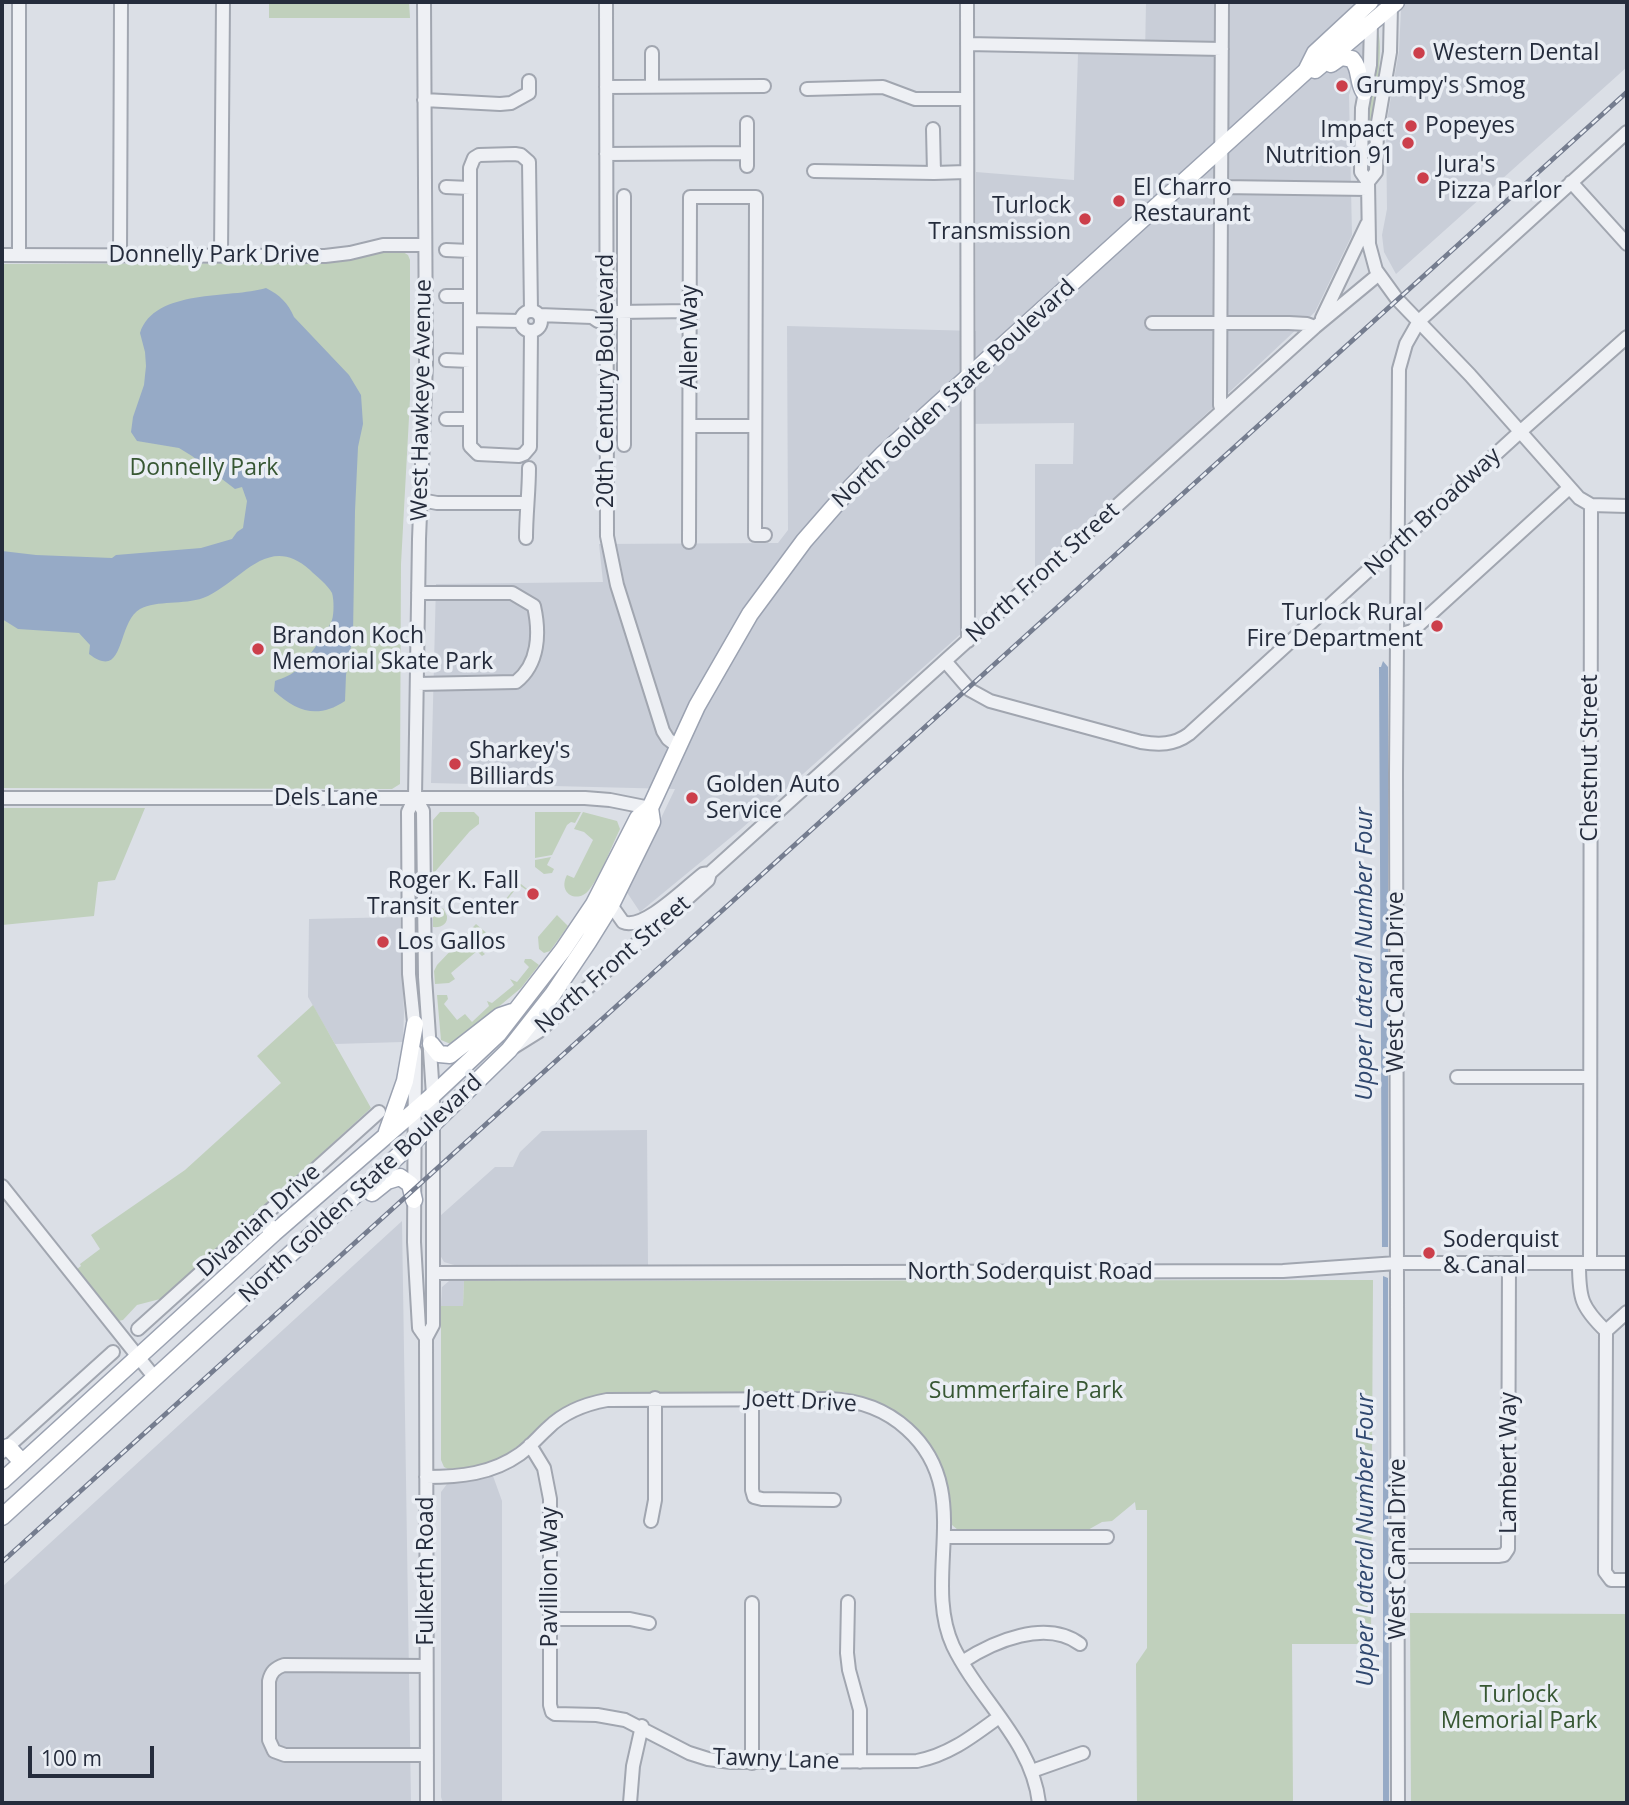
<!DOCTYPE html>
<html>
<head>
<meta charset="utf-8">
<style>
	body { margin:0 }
	#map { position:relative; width:1629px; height:1805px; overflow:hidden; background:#dbdfe6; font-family:"Open Sans",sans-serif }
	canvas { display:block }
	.frame { position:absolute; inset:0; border:4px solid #252c3c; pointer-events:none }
	.scale { position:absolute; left:28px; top:1746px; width:126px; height:32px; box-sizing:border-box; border:4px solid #252c3c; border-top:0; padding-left:9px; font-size:21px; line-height:24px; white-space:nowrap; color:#252c3c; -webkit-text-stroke:5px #eaeef4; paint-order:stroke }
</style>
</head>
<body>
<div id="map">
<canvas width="1629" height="1805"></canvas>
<div class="frame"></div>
<div class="scale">100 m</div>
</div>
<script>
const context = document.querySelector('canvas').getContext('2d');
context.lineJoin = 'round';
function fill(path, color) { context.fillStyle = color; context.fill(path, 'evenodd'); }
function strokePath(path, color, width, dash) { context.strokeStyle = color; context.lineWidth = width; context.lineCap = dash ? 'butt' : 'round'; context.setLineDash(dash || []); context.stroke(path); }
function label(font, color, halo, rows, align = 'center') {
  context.font = font + ' "Open Sans",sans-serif'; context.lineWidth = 7; context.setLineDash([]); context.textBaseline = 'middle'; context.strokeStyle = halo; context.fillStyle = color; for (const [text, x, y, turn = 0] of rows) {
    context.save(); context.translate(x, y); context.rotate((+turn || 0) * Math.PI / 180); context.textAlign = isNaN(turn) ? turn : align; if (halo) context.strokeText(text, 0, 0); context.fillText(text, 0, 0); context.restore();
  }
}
fill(new Path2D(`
	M 1146,2 L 1363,2 L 1363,55 L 1349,95 L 1352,235 L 1315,312 L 1035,574 L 1035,464 L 1073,464 L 1074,423 L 961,424 L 963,632 L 741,829 L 640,912 L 626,891 L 675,789 L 431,783 L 436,584 L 603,582 L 599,544 L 778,543 L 788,530 L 787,326 L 976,331 L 976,172 L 1074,180 L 1078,54 L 1145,55 Z
	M 1407,2 L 1627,2 L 1627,67 L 1396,274 L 1384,252 L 1382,235 L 1387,209 L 1386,126 L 1399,51 L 1401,9 Z
	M 400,917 L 404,1013 L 403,1042 L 335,1044 L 308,997 L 309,919 Z
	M 647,1130 L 648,1265 L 454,1265 L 444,1262 L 440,1255 L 440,1216 L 495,1167 L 513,1167 L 520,1152 L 542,1131 Z
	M 402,1221 L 411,1803 L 2,1803 L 2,1587 Z
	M 449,1281 L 464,1281 L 463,1306 L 441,1306 L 442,1287 Z
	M 493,1476 L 502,1501 L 502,1803 L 443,1803 L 441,1797 L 441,1492 L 447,1484 L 472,1481 Z`), '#c9ced8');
fill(new Path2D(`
	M 269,2 L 409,2 L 410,18 L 269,18 Z
	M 1378,31 C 1384,53 1374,108 1371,133 L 1369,133 L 1368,107 L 1376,70 Z
	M 403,252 L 408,255 L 410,260 L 410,399 L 401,564 L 400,784 L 392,789 L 2,788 L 2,264 L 330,263 L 381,253 Z
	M 2,808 L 145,808 L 115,880 L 98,882 L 94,916 L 2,925 Z
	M 440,812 L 474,812 L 479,817 L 479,824 L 470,831 L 433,874 L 433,820 Z
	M 535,812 L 581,812 L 575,823 L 571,822 L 567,825 L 552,855 L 535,858 Z
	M 583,812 L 617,821 L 620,829 C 610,849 603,872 589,890 C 578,904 557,894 567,875 L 574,878 L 593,840 L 584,832 L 574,829 Z
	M 551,857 L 547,865 L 554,869 L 552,873 L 544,874 L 535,867 L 535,860 Z
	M 518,884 L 521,884 L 537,897 L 519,885 L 506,901 L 516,909 L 516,913 L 511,915 L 501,905 Z
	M 443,908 L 447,916 C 448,924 441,928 433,927 L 433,917 Z
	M 557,915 L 568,926 L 550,951 L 544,953 L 539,949 L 538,937 Z
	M 476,924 L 490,936 L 479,949 L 485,954 L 482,956 L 477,951 L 451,973 L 455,979 L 449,983 L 435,984 L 434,971 L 437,965 Z
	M 525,959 L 531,959 L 539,965 L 521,988 L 453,1045 L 441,1040 L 437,995 L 447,995 L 448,999 L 444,1004 L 457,1020 L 465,1014 L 472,1022 L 489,1006 L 487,1001 L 492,1003 L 514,985 L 510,979 L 517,982 L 529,967 L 524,962 Z
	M 313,1005 L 371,1108 L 164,1298 L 137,1305 L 123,1320 L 118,1321 L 77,1269 L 81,1266 L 80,1264 L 100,1249 L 91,1235 L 185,1170 L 281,1083 L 257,1056 Z
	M 1373,1280 L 1371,1644 L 1292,1644 L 1293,1803 L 1137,1803 L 1136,1664 L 1147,1648 L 1147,1510 L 1136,1510 L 1135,1502 L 1112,1521 L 1102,1522 L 1086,1531 L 958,1530 L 952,1525 C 946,1452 916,1408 843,1392 L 608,1393 L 581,1400 L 562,1409 L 546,1420 L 524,1442 L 500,1458 L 474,1467 L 448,1469 L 444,1467 L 441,1460 L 441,1306 L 463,1306 L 464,1281 Z
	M 1410,1613 L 1627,1614 L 1627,1803 L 1411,1803 Z`), '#c0d0bc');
fill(new Path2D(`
	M 266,288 C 280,295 288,303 294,317 L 349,375 L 361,395 L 363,424 L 358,447 L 355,511 L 353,635 L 346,675 L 345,701 C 318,719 297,712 274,691 L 275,681 C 283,678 292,675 299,668 C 306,661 329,629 332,620 C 334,614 334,599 332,593 C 328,585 316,576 310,570 C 267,531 240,584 203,598 C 184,605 157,600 140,609 C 116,623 126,682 89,654 L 90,645 L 79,633 L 18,629 L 2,619 L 2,551 L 36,555 L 112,558 L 116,555 L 201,548 L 232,539 L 237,532 L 243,528 L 247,501 L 242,487 L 235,489 L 192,456 L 179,448 L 137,441 L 131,432 L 133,417 L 144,385 L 146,366 L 145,352 L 140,333 C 155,288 230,299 266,288 Z
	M 1383,661 L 1388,667 L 1388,1247 L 1382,1247 L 1379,667 L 1381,667 Z
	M 1383,1276 L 1388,1278 L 1389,1803 L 1383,1803 Z`), '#96aac6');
const minor = new Path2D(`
	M 606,2 L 607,536 L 617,585 L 663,731 L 668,739 L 677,746
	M 967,2 L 968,641
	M 1222,2 L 1220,405 L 1222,411
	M 1371,23 L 1370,65 L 1362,108 L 1361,172 L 1368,182 L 1369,244 L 1376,270 L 1397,299 L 1470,375 L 1579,498 L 1591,505 L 1627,506
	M 967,44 L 1222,49
	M 652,53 L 652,86
	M 606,87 L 764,86
	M 807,89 L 883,87 L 915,99 L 967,99
	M 424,100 L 500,104 L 511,103 L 529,93 L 529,81
	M 933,129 L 934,173 L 966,172
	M 606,154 L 747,153
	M 747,166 L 747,123
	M 814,171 L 934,173
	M 1368,182 L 1376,172 L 1377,128 L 1390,52 L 1391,6
	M 1571,182 L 1627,244
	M 446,187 L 470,188
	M 1221,187 L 1368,189
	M 624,196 L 624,445
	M 446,250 L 470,251
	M 2,255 L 325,256 L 350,253 L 383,245 L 425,245
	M 19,255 L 19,2
	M 221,255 L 223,2
	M 120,256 L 121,2
	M 446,296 L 470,296
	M521 321a10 10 0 1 1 20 0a10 10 0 1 1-20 0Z
	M 617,312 L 690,311
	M 539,315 L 592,317 L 598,321 L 606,321
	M 1322,318 L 1367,224
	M 470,320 L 521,321
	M 1152,323 L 1289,323 L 1307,324 L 1315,327
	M 531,331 L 530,447 L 524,454 L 519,456 L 478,454 L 470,446 L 470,168 L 474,158 L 479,155 L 515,154 L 521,155 L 529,162 L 531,311
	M 446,360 L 470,361
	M 446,419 L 470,419
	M 690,426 L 755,426
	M 421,500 L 437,503 L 526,503
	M 526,538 C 526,514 529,492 529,468
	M 689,542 L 690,197 L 756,197 L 755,535 L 765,535
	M 1399,635 L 1412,631 L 1569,488
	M 945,661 L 970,690 L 990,701 L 1141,742 C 1159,745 1174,745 1189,734 L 1521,431 L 1627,337
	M 417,684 L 516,682 C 539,664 540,633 534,606 L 512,593 L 418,593
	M 415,797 L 423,811 L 425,977 L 433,1095 L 433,1325 L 426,1338 L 427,1803
	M 2,798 L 585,798 L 610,800 L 650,808
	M 611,905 L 623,922 C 643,931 686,887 703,874 L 710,873
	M 415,1032 L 409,974 L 408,812 L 415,797 L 419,539 L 426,364 L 424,2
	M 514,1047 L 538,1032 L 708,880 L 710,873 L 1315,327 L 1379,274
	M 415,1051 L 414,1242 L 419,1328 L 426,1338
	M 1457,1077 L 1590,1077
	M 2,1186 L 155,1378
	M 1590,1263 L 1591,505
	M 1579,1264 C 1579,1298 1581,1307 1606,1331 L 1605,1572 L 1611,1580 L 1627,1580
	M 433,1273 L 1283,1271 L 1397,1263 L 1627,1263
	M 138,1329 L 379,1112
	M 1606,1331 L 1627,1312
	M 752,1398 L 752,1490 L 754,1497 L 762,1499 L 834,1500
	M 530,1445 L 544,1468 L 550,1499 L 550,1705 L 552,1712 L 555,1714 L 597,1715 L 625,1720 L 689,1753 L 708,1759 L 731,1762 L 917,1761 C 949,1755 973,1736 999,1717
	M 2,1452 L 113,1352
	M 426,1477 C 460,1477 492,1474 520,1454 C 531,1446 539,1436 548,1428 C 564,1412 585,1404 607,1400 L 829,1399 C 858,1400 885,1409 907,1429 C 976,1491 921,1576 953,1646 C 979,1700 1032,1741 1039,1803
	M 651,1521 L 655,1500 L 655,1398
	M 944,1537 L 1107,1537
	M 1397,1556 L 1498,1556 L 1504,1555 L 1508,1549 L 1509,1264
	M 848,1602 L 847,1653 L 849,1670 L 860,1710 L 860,1762
	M 551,1619 L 630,1619 L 649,1623
	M 962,1662 C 994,1641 1046,1619 1080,1644
	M 426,1666 L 284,1665 C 275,1668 271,1672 269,1681 L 269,1740 L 274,1751 L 285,1755 L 427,1755
	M 752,1763 L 752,1603
	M 1032,1771 L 1083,1753
	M 630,1803 L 633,1766 L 642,1726
	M 1398,1803 L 1396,774 L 1399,369 L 1406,344 L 1419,321 L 1627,132`);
const major = new Path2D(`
	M 1331,64 L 1341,57 L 1352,59 C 1361,69 1357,81 1364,92
	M 1315,70 L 1396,2
	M 431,1044 L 439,1054 L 450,1055 L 500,1016 L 512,1012
	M 387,1132 L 405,1081 L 415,1024
	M 372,1193 L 387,1181 L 400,1177 L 410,1184 L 414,1200
	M 262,1218 L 274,1233
	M 8,1447 L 22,1462
	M 2,1481 L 274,1233 L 433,1095 L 498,1034 L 563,950 L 594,904 L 638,818 L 650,808 L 697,706 L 750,614 L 804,541 L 852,486 L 882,455 L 1306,71 L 1315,53 L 1370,2
	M 2,1517 L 433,1124 L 509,1050 L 553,994 L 588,942 L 611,905 L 652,822 L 650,808`);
strokePath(minor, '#a1a6b0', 16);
strokePath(major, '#9ba2b1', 19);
strokePath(minor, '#eef0f4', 12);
strokePath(major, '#fff', 16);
const rail = new Path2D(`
	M 2,1562 L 1627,92`);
strokePath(rail, '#757d8f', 5);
strokePath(rail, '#eaeef4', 2.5, [8]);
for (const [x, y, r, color] of [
	[1419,53,7,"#cc3f4b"],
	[1342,86,7,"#cc3f4b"],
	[1411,126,7,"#cc3f4b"],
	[1408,143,7,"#cc3f4b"],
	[1423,178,7,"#cc3f4b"],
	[1119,201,7,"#cc3f4b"],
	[1085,219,7,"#cc3f4b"],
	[1437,626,7,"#cc3f4b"],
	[258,649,7,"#cc3f4b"],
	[455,764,7,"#cc3f4b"],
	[692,798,7,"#cc3f4b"],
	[533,894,7,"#cc3f4b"],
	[383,942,7,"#cc3f4b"],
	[1429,1253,7,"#cc3f4b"]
]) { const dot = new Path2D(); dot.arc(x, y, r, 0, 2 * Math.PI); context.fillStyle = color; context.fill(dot); strokePath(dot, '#eaeef4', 2.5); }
label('23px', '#252c3c', '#eaeef4', [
	["Western Dental",1433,53],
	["Grumpy's Smog",1356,86],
	["Popeyes",1425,126],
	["Impact",1394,130,"right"],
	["Nutrition 91",1394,156,"right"],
	["Jura's",1437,165],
	["Pizza Parlor",1437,191],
	["El Charro",1133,188],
	["Restaurant",1133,214],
	["Turlock",1071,206,"right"],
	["Transmission",1071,232,"right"],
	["Turlock Rural",1423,613,"right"],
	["Fire Department",1423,639,"right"],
	["Brandon Koch",272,636],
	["Memorial Skate Park",272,662],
	["Sharkey's",469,751],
	["Billiards",469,777],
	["Golden Auto",706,785],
	["Service",706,811],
	["Roger K. Fall",519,881,"right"],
	["Transit Center",519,907,"right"],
	["Los Gallos",397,942],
	["Soderquist",1443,1240],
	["& Canal",1443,1266]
], 'left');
label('23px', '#252c3c', '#eaeef4', [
	["Donnelly Park Drive",214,255],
	["Allen Way",690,337,-90],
	["20th Century Boulevard",606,381,-90],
	["North Golden State Boulevard",954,394,-43],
	["West Hawkeye Avenue",422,400,-89],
	["North Broadway",1433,512,-43],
	["North Front Street",1043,573,-42],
	["Chestnut Street",1590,758,-90],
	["Dels Lane",326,798],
	["North Front Street",613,965,-41],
	["West Canal Drive",1396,982,-90],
	["North Golden State Boulevard",361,1189,-43],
	["Divanian Drive",259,1221,-42],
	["North Soderquist Road",1030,1272],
	["Joett Drive",801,1402,3],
	["Lambert Way",1509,1463,-90],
	["West Canal Drive",1398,1549,-90],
	["Fulkerth Road",426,1571,-90],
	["Pavillion Way",550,1577,-90],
	["Tawny Lane",776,1760,2]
]);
label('23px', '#375733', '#eaeef4', [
	["Donnelly Park",204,468],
	["Summerfaire Park",1026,1391],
	["Turlock",1519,1695],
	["Memorial Park",1519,1721]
]);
label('italic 24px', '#30486f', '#eaeef4', [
	["Upper Lateral Number Four",1365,954,-90],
	["Upper Lateral Number Four",1366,1540,-90]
]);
</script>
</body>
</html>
